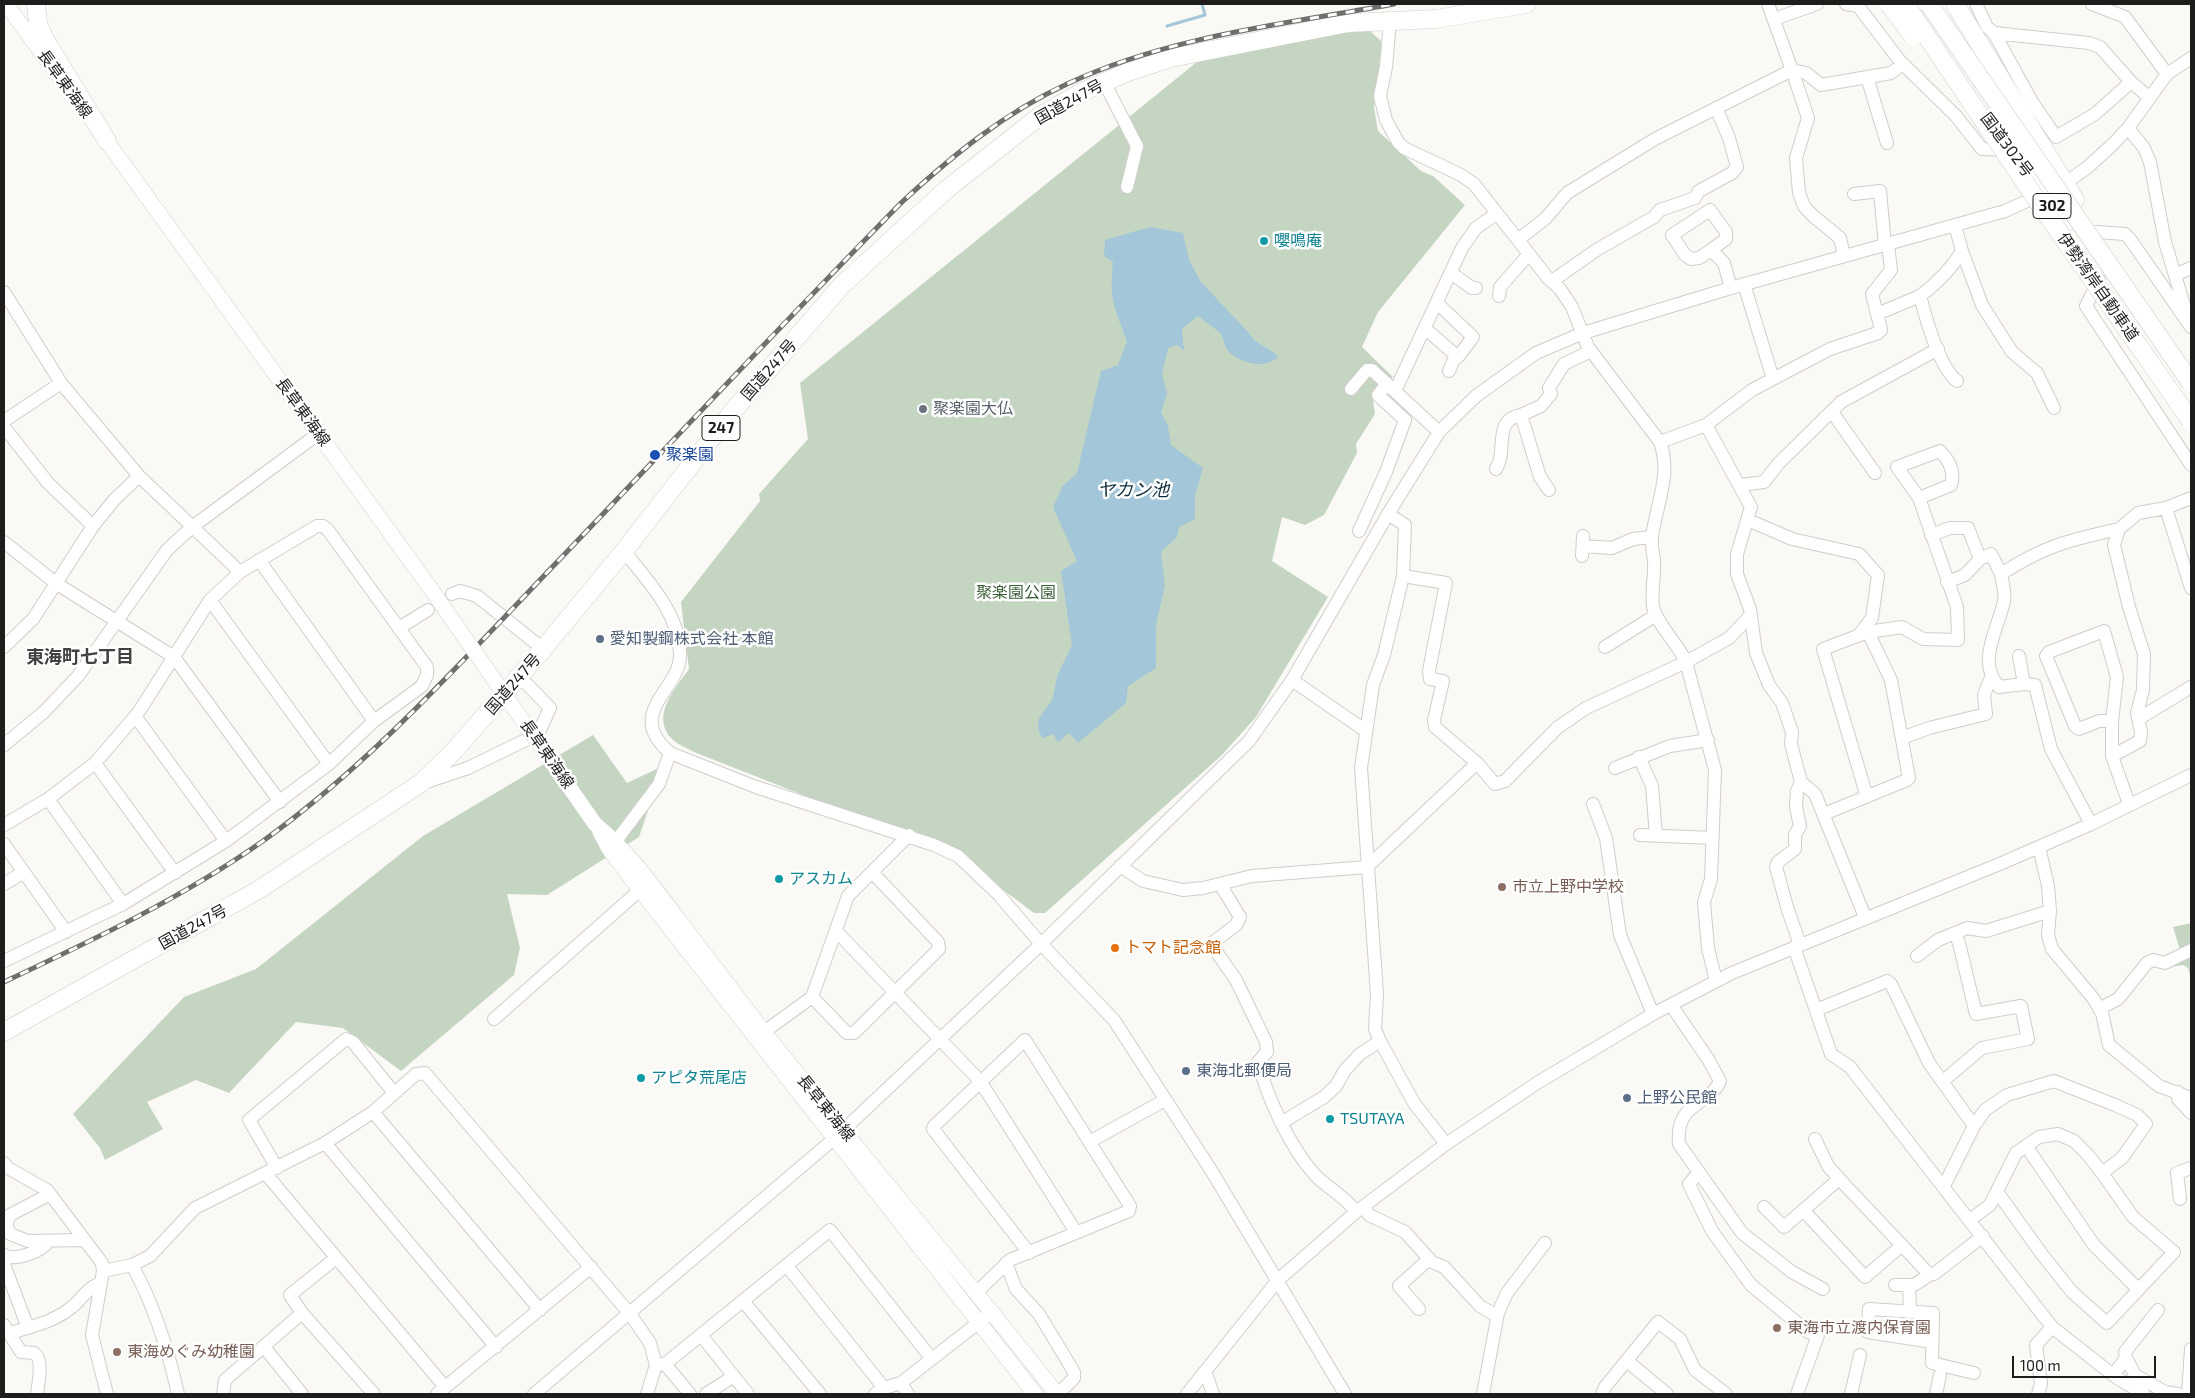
<!DOCTYPE html>
<html>
<head>
<meta charset="utf-8">
<style>
	body { margin:0 }
	#map { position:relative; width:2195px; height:1398px; overflow:hidden; background:#fbf9f6; font-family:"Exo 2",sans-serif }
	canvas { display:block }
	.frame { position:absolute; inset:0; border:5px solid #1e1d1c; pointer-events:none }
	.scale { position:absolute; left:2012px; top:1356px; width:144px; height:22px; box-sizing:border-box; border:2px solid #1e1d1c; border-top:0; padding-left:6px; font-size:15px; line-height:18px; white-space:nowrap; color:#1e1d1c; -webkit-text-stroke:4px #fff; paint-order:stroke }
</style>
</head>
<body>
<div id="map">
<canvas width="2195" height="1398"></canvas>
<div class="frame"></div>
<div class="scale">100 m</div>
</div>
<script>
const context = document.querySelector('canvas').getContext('2d');
context.lineJoin = 'round';
function fill(path, color) { context.fillStyle = color; context.fill(path, 'evenodd'); }
function strokePath(path, color, width, dash) { context.strokeStyle = color; context.lineWidth = width; context.lineCap = dash ? 'butt' : 'round'; context.setLineDash(dash || []); context.stroke(path); }
function label(font, color, halo, rows, align = 'center') {
  context.font = font + ' "Exo 2","Noto Sans JP",sans-serif'; context.lineWidth = 5; context.setLineDash([]); context.textBaseline = 'middle'; context.strokeStyle = halo; context.fillStyle = color; for (const [text, x, y, turn = 0] of rows) {
    context.save(); context.translate(x, y); context.rotate((+turn || 0) * Math.PI / 180); context.textAlign = isNaN(turn) ? turn : align; if (halo) context.strokeText(text, 0, 0); context.fillText(text, 0, 0); context.restore();
  }
}
fill(new Path2D(`
	M 1369,30 L 1382,42 L 1374,108 L 1378,131 L 1421,171 L 1433,176 L 1465,205 L 1378,312 L 1362,347 L 1393,377 L 1372,393 L 1375,414 L 1356,444 L 1357,453 L 1324,515 L 1305,525 L 1282,517 L 1272,561 L 1328,597 L 1256,717 L 1222,755 L 1045,913 L 1034,913 L 958,856 L 694,752 C 687,748 679,745 673,740 C 649,717 675,689 689,669 L 681,602 L 760,501 L 759,494 L 808,439 L 800,383 L 1213,49 Z
	M 593,735 L 627,783 L 663,766 L 639,837 L 547,895 L 507,894 L 520,948 L 514,975 L 401,1071 L 343,1028 L 296,1022 L 229,1093 L 196,1080 L 147,1102 L 163,1129 L 105,1160 L 100,1148 L 73,1114 L 184,997 L 256,969 L 423,836 Z
	M 2191,923 L 2191,979 L 2188,968 L 2183,965 L 2167,967 L 2181,953 L 2173,927 Z`), '#c4d5c2');
fill(new Path2D(`
	M 1150,227 L 1183,233 L 1189,260 L 1201,282 L 1248,332 C 1255,345 1269,346 1278,357 C 1265,370 1240,363 1228,351 C 1224,346 1224,338 1220,333 C 1213,327 1205,321 1198,316 L 1182,329 L 1184,350 L 1177,345 L 1168,348 L 1162,374 L 1167,393 L 1161,412 L 1168,426 L 1171,445 L 1203,468 L 1195,496 L 1195,519 L 1179,527 L 1177,537 L 1161,552 L 1165,585 L 1156,625 L 1156,668 L 1128,686 L 1126,703 L 1078,743 L 1069,733 L 1058,742 L 1053,734 L 1043,738 L 1039,732 L 1038,720 L 1052,700 L 1058,674 L 1072,645 L 1061,571 L 1077,561 L 1053,507 L 1062,487 L 1077,473 L 1101,371 L 1118,365 L 1127,341 C 1114,307 1109,298 1113,262 L 1104,256 L 1105,240 Z`), '#a3c7d8');
strokePath(new Path2D(`
	M 1167,26 L 1205,15 L 1202,4`), '#a3c7d8', 3);
const minor = new Path2D(`
	M 1768,4 L 1792,70 L 1806,73 L 1821,85 L 1891,73 L 1903,64
	M 1846,4 L 1858,6 L 1900,61 L 1956,116 L 1982,149 L 2008,150
	M 1976,4 L 1987,27 L 1994,33 L 2089,43 L 2100,47 L 2131,82 L 2150,98
	M 2092,4 L 2125,17 L 2167,74
	M 1774,19 L 1817,4
	M 1390,21 L 1386,67 L 1380,96 L 1386,120 L 1398,142 L 1404,148 L 1461,175 L 1474,184 L 1547,277 L 1560,289 L 1572,307 L 1588,347 L 1660,442 C 1672,475 1656,505 1652,537 C 1651,545 1653,552 1654,560 C 1655,575 1651,591 1653,606 C 1655,622 1679,645 1686,662 L 1715,770 L 1711,879 L 1704,902 L 1708,948 L 1716,981
	M 1994,33 L 2032,102 L 2056,137 L 2095,114 L 2131,82
	M 1867,77 L 1887,143
	M 1104,82 L 1137,146 L 1127,187
	M 2128,128 L 2144,148 L 2150,162 L 2165,242 L 2184,305 L 2185,316
	M 1854,194 L 1880,191 L 1885,245
	M 2097,232 L 2125,234 L 2130,239 L 2191,327
	M 1518,240 L 1546,218 L 1567,193 L 1655,139 L 1792,70 L 1808,118 L 1796,158 L 1799,193 L 1804,206 L 1812,215 L 1840,238 L 1844,256
	M 1711,250 L 1726,239 L 1726,232 L 1710,210 L 1672,235 L 1685,255 L 1691,259 L 1699,258 L 1711,250 L 1724,263 L 1731,288
	M 1962,251 L 1982,305 L 2012,352 L 2037,373 L 2054,408
	M 1451,273 L 1472,288 L 1476,288
	M 2175,275 L 2191,268
	M 2099,280 L 2086,306 L 2191,465
	M 1552,281 L 1598,249 L 1654,217 L 1660,210 L 1695,198 L 1699,191 L 1732,173 L 1737,167 L 1729,138 L 1716,108
	M 1744,284 L 1773,379
	M 4,292 L 61,383 L 139,476 L 240,572
	M 1499,296 L 1500,287 L 1529,254
	M 1920,296 C 1937,283 1951,270 1962,251 L 1955,225
	M 1877,314 L 1920,296 C 1926,319 1939,367 1957,381
	M 1422,333 L 1428,331 L 1458,357 L 1473,337 L 1437,303
	M 1449,371 L 1456,355
	M 1351,389 L 1367,370 L 1372,370 L 1439,432
	M 1395,391 L 1462,248 L 1476,228 L 1496,214
	M 1832,412 L 1875,473
	M 4,421 L 61,383
	M 1706,425 L 1751,507 L 1737,554 L 1737,574 L 1750,609 L 1756,653 L 1769,685 L 1782,703 L 1792,732 L 1791,744 L 1801,782 L 1815,794 L 1865,917
	M 4,427 L 48,483 L 93,526
	M 1660,442 L 1706,425 L 1752,390 L 1830,349 L 1878,333 L 1881,330 L 1872,294 L 1891,270 L 1888,244
	M 1496,469 C 1508,451 1492,420 1521,415
	M 1741,485 L 1764,482 L 1778,464 L 1841,402 L 1938,349
	M 1549,490 L 1540,477 L 1521,415 L 1541,406 L 1551,394 L 1549,388 L 1564,364 L 1591,351
	M 2166,508 L 2191,588
	M 1388,514 L 1405,525 L 1403,576 L 1384,655 L 1373,685 L 1361,768 L 1377,994 L 1375,1029 L 1380,1041 L 1414,1103 L 1446,1144
	M 1748,520 L 1792,539 L 1859,554 L 1878,575 L 1872,618 L 1859,635
	M 1359,531 L 1386,472 L 1405,420 L 1378,395 L 1387,384
	M 1931,535 L 1950,528 L 1968,528 L 1980,559 L 1991,554 L 2001,574 C 2044,546 2069,540 2119,529
	M 4,542 L 57,584 L 174,657 L 280,802
	M 1583,546 L 1612,548 L 1633,539 L 1652,537
	M 624,551 C 647,580 680,614 680,654 C 681,690 623,712 670,753 L 756,787 L 934,845 L 958,856 L 999,895 L 1041,944 L 1114,1020 L 1211,1170 L 1345,1394
	M 1582,556 L 1583,536
	M 259,560 L 374,721
	M 2001,574 C 2002,582 2006,593 2004,601 C 1998,630 1976,661 1999,687 L 2024,684
	M 1403,576 L 1446,583 L 1429,671 L 1430,679 L 1443,681 L 1434,720 L 1435,727 L 1477,763 L 1495,784 L 1505,781 L 1557,728 L 1586,708 L 1686,662 L 1729,638 L 1751,615
	M 1947,582 L 1965,575 L 1980,559
	M 452,594 L 460,591 L 477,596 L 543,649
	M 210,600 L 329,764
	M 399,628 L 428,610
	M 1868,632 L 1902,627 L 1923,639 L 1958,640 L 1957,607 L 1919,498 L 1897,467 L 1940,451 C 1949,460 1955,472 1951,485 L 1919,498
	M 4,647 L 33,619 L 93,526 L 114,500 L 139,476
	M 1605,647 L 1656,615
	M 2019,656 L 2024,684 L 2035,685 L 2051,749 L 2091,824
	M 1292,680 L 1366,731
	M 135,716 L 226,841
	M 2138,719 L 2191,687
	M 2112,721 L 2099,721 L 2079,729 L 2075,726 L 2046,656 L 2049,652 L 2104,631 L 2117,677 L 2112,721 L 2112,756 L 2129,804
	M 1902,738 L 1929,728 L 1986,714 L 1984,695 L 1991,677
	M 4,745 L 44,712 L 78,676 L 167,550 L 192,527 L 318,434
	M 2112,756 L 2140,741 L 2141,732 L 2137,713 L 2143,690 L 2144,654 L 2129,607 L 2114,545 L 2119,529 L 2138,513 L 2166,508 L 2191,498
	M 1639,757 L 1652,786 L 1656,836
	M 95,763 L 175,873
	M 1615,768 L 1670,746 L 1708,740
	M 423,783 L 468,768 L 538,734 L 550,708 L 519,676
	M 48,799 L 123,904
	M 1593,804 L 1606,838 L 1620,935 L 1653,1014
	M 1824,814 L 1907,780 L 1909,778 L 1891,680 L 1868,632 L 1823,649 L 1867,797
	M 4,825 L 48,799 L 95,763 L 138,713 L 210,600 L 240,572 L 317,526 L 323,526 L 328,530 L 427,667 L 427,675 L 422,686 L 374,721 L 329,764 L 226,841 L 123,904 L 4,961
	M 1640,835 L 1713,838
	M 616,841 L 659,784 L 670,753
	M 4,844 L 66,932
	M 2039,847 L 2048,886 L 2050,911 L 2048,935 L 2052,949 L 2093,998 L 2102,1013 L 2109,1045 L 2159,1086 L 2191,1098
	M 1120,866 L 1143,881 L 1183,890 L 1203,888 L 1252,876 L 1367,867 L 1477,763
	M 4,884 L 24,872
	M 1220,884 L 1240,917 L 1236,925 L 1211,944 L 1236,980 L 1266,1042 L 1267,1052 L 1258,1062 C 1268,1099 1290,1148 1316,1176 C 1330,1190 1344,1195 1356,1212
	M 836,931 L 980,1081 L 1076,1232
	M 1800,945 L 1787,907 L 1776,867 L 1778,862 L 1795,849 L 1795,835 L 1800,826 L 1796,807 L 1797,791 L 1801,782
	M 1794,947 L 1831,1054 L 1850,1067 L 2052,1327 L 2117,1378 L 2144,1394
	M 1917,956 L 1938,940 L 1967,928 L 1986,931 L 2050,911
	M 812,997 L 847,1033 L 854,1033 L 939,949 L 938,942 L 872,872
	M 1671,1005 L 1708,1059 L 1720,1081 C 1709,1107 1675,1101 1679,1144 L 1742,1233 L 1792,1272 L 1823,1289
	M 2099,1009 L 2118,999 L 2147,963 L 2153,960 L 2165,963 L 2191,950
	M 1816,1010 L 1880,984 L 1887,981 L 1891,984 L 1929,1063 L 1974,1126
	M 494,1019 L 640,890
	M 764,1032 L 812,997 L 848,896 L 909,835
	M 1943,1081 L 1982,1048 L 2028,1039 L 2021,1006 L 1976,1014 L 1959,943 L 1955,934
	M 2178,1092 L 2178,1099 L 2191,1113
	M 373,1112 L 540,1310
	M 1281,1123 L 1324,1097 L 1336,1086 L 1345,1070 L 1360,1054 L 1380,1041
	M 1815,1139 L 1828,1166 L 1845,1185 L 1929,1274 L 1934,1274 L 1983,1236
	M 1091,1141 L 1165,1100
	M 325,1143 L 496,1347
	M 2026,1146 L 2094,1245 L 2138,1289
	M 4,1163 L 8,1168 L 47,1190 L 102,1263 L 103,1271 L 92,1335 L 107,1394
	M 277,1168 L 249,1120 L 346,1039 L 353,1042 L 394,1093
	M 1699,1172 L 1689,1184 L 1712,1231 L 1751,1285 L 1808,1332 L 1818,1335 L 1797,1394
	M 266,1174 L 445,1387
	M 1944,1186 L 1974,1126 L 1985,1110 L 2007,1095 L 2054,1081 L 2115,1105 L 2137,1115 L 2146,1124 L 2122,1158 L 2102,1173 L 2088,1155 L 2074,1141 L 2058,1134 L 2039,1137 L 2016,1153 L 1990,1205 L 1970,1220
	M 1998,1193 L 2041,1253 L 2072,1292 L 2107,1323 L 2174,1252 L 2133,1217 L 2102,1173
	M 50,1194 L 10,1215 L 6,1224 L 10,1234 L 28,1241 L 84,1240
	M 2180,1199 L 2177,1173 L 2191,1168
	M 1364,1207 L 1369,1215 L 1405,1232 L 1432,1262 L 1444,1267 L 1480,1306 L 1497,1316
	M 1764,1207 L 1784,1227 L 1839,1179
	M 1804,1211 L 1865,1277 L 1901,1246
	M 4,1255 C 14,1262 43,1251 48,1241
	M 336,1258 L 290,1295 L 302,1313 L 374,1394
	M 1006,1263 L 1016,1289 L 1039,1314 L 1074,1372 L 1074,1378 L 1058,1394
	M 4,1264 L 28,1328
	M 132,1265 C 154,1305 168,1349 178,1394
	M 787,1266 L 884,1388
	M 103,1271 L 132,1265 L 150,1256 L 195,1208 L 325,1143 L 373,1112 L 416,1074 L 425,1073 L 630,1314 L 650,1343 L 656,1365 L 647,1394
	M 1895,1285 L 1914,1285 L 1931,1274
	M 1909,1285 L 1910,1312
	M 977,1292 L 1010,1260 L 1129,1211 L 1130,1206 L 1025,1040 L 934,1126 L 933,1129 L 1029,1253
	M 743,1301 L 820,1394
	M 1419,1309 L 1399,1286 L 1429,1259
	M 4,1325 L 21,1352 C 25,1353 31,1352 34,1353 C 44,1359 38,1385 37,1394
	M 11,1333 C 32,1326 54,1322 72,1307 C 81,1300 89,1285 101,1284
	M 701,1335 L 748,1394
	M 1932,1342 L 1868,1332 L 1869,1309 L 1933,1313 L 1932,1363 L 1974,1373
	M 264,1347 L 302,1394
	M 2126,1358 L 2125,1352 L 2158,1310
	M 1627,1361 L 1667,1394
	M 665,1364 L 690,1394
	M 656,1365 L 665,1364 L 830,1230 L 931,1358
	M 1205,1371 L 1213,1394
	M 2113,1375 L 2126,1358 L 2135,1375 L 2165,1392 L 2178,1394
	M 901,1383 L 908,1394
	M 223,1394 L 225,1380 L 302,1313
	M 437,1394 L 591,1267
	M 534,1394 L 835,1138 L 1041,944 L 1249,741 L 1292,680 L 1388,514 L 1439,432 L 1476,396 L 1536,353 L 1583,333 L 1731,288 L 2005,211 L 2064,184 L 2088,167 L 2113,144 L 2128,128 L 2167,74 L 2191,58
	M 706,1394 L 734,1376
	M 875,1394 L 884,1388 L 901,1383 L 987,1316
	M 1187,1394 L 1278,1280 L 1356,1212 L 1446,1144 L 1537,1083 L 1653,1014 L 1732,973 L 2002,863 L 2089,825 L 2191,775
	M 1483,1394 L 1498,1313 L 1507,1293 L 1545,1243
	M 1602,1394 L 1605,1387 L 1658,1322 L 1680,1339 L 1695,1370 L 1726,1394
	M 1851,1394 L 1860,1355
	M 1936,1394 L 1940,1375
	M 2038,1394 L 2041,1384 L 2036,1345 L 2052,1327
	M 2188,1394 L 2191,1349`);
const major = new Path2D(`
	M 6,4 L 58,75
	M 100,132 L 428,585
	M 595,824 C 627,850 650,882 675,915 C 705,954 734,993 764,1032 C 861,1154 961,1272 1057,1394
	M 600,832 L 609,849 L 640,890 L 1035,1394`);
const highway = new Path2D(`
	M 36,4 L 38,23 L 44,38 L 107,141
	M 1955,4 L 2075,200
	M 2023,167 L 2064,225
	M 4,1032 L 260,889 L 421,783 L 454,751 L 543,649 L 624,551 L 733,411 L 842,285 L 947,189 L 1040,116 L 1082,92 L 1128,72 L 1171,58 L 1348,23 L 1436,19 L 1526,4`);
strokePath(minor, '#d0cdcb', 14);
strokePath(major, '#d0cdcb', 16);
strokePath(highway, '#d0cdcb', 19);
strokePath(minor, '#fff', 12);
strokePath(major, '#fff', 15);
strokePath(highway, '#fff', 18);
const rail = new Path2D(`
	M 4,982 C 93,940 182,898 263,841 C 366,767 451,673 539,581 C 660,455 779,327 902,202 C 952,156 1004,113 1067,84 C 1169,36 1285,24 1394,4`);
strokePath(rail, '#706f6d', 5);
strokePath(rail, '#fff', 3, [9]);
const majorBridge = new Path2D(`
	M 428,585 L 595,824`);
const highwayBridge = new Path2D(`
	M 1889,4 L 1913,36
	M 1905,4 L 2034,196 L 2191,421
	M 1929,4 L 2191,383`);
strokePath(majorBridge, '#d0cdcb', 16, []);
strokePath(highwayBridge, '#d0cdcb', 19, []);
strokePath(majorBridge, '#fff', 15);
strokePath(highwayBridge, '#fff', 18);
for (const [x, y, r, color] of [
	[1264,241,5,"#0f9aa8"],
	[923,409,5,"#6b7280"],
	[655,455,6,"#1a4fb4"],
	[600,639,5,"#5c6f8a"],
	[779,879,5,"#0f9aa8"],
	[1502,887,5,"#8d6e63"],
	[1115,948,5,"#e8710a"],
	[1186,1071,5,"#5c6f8a"],
	[641,1078,5,"#0f9aa8"],
	[1627,1098,5,"#5c6f8a"],
	[1330,1119,5,"#0f9aa8"],
	[1777,1328,5,"#8d6e63"],
	[117,1352,5,"#8d6e63"]
]) { const dot = new Path2D(); dot.arc(x, y, r, 0, 2 * Math.PI); context.fillStyle = color; context.fill(dot); strokePath(dot, '#fff', 2); }
for (const [x, y, w] of [
	[2052,206,38],
	[721,428,38]
]) { const box = new Path2D(); box.roundRect(x - w / 2, y - 12.5, w, 25, 4); context.fillStyle = '#fff'; context.fill(box); strokePath(box, '#1e1d1c', 1); }
label('bold 15px', '#1e1d1c', null, [
	["302",2052,206],
	["247",721,428]
]);
label('16px', '#1e1d1c', '#fff', [
	["長草東海線",65,84,54],
	["国道247号",1069,102,-29],
	["国道302号",2007,145,53],
	["伊勢湾岸自動車道",2098,287,55],
	["国道247号",769,370,-49],
	["長草東海線",303,412,54],
	["国道247号",513,684,-49],
	["長草東海線",547,754,55],
	["国道247号",193,927,-29],
	["長草東海線",826,1108,51]
]);
label('16px', '#0d838f', '#fff', [
	["嚶鳴庵",1274,241],
	["アスカム",789,879],
	["アピタ荒尾店",651,1078],
	["TSUTAYA",1340,1119]
], 'left');
label('16px', '#5b616d', '#fff', [
	["聚楽園大仏",933,409]
], 'left');
label('16px', '#164399', '#fff', [
	["聚楽園",666,455]
], 'left');
label('16px', '#3b5f37', '#fff', [
	["聚楽園公園",1016,593]
]);
label('16px', '#4e5e75', '#fff', [
	["愛知製鋼株式会社 本館",610,639],
	["東海北郵便局",1196,1071],
	["上野公民館",1637,1098]
], 'left');
label('16px', '#785e54', '#fff', [
	["市立上野中学校",1512,887],
	["東海市立渡内保育園",1787,1328],
	["東海めぐみ幼稚園",127,1352]
], 'left');
label('16px', '#c56008', '#fff', [
	["トマト記念館",1125,948]
], 'left');
label('italic 18px', '#0d2e3c', '#fff', [
	["ヤカン池",1133,490]
]);
label('bold 18px', '#43413f', '#fff', [
	["東海町七丁目",80,657]
]);
</script>
</body>
</html>
